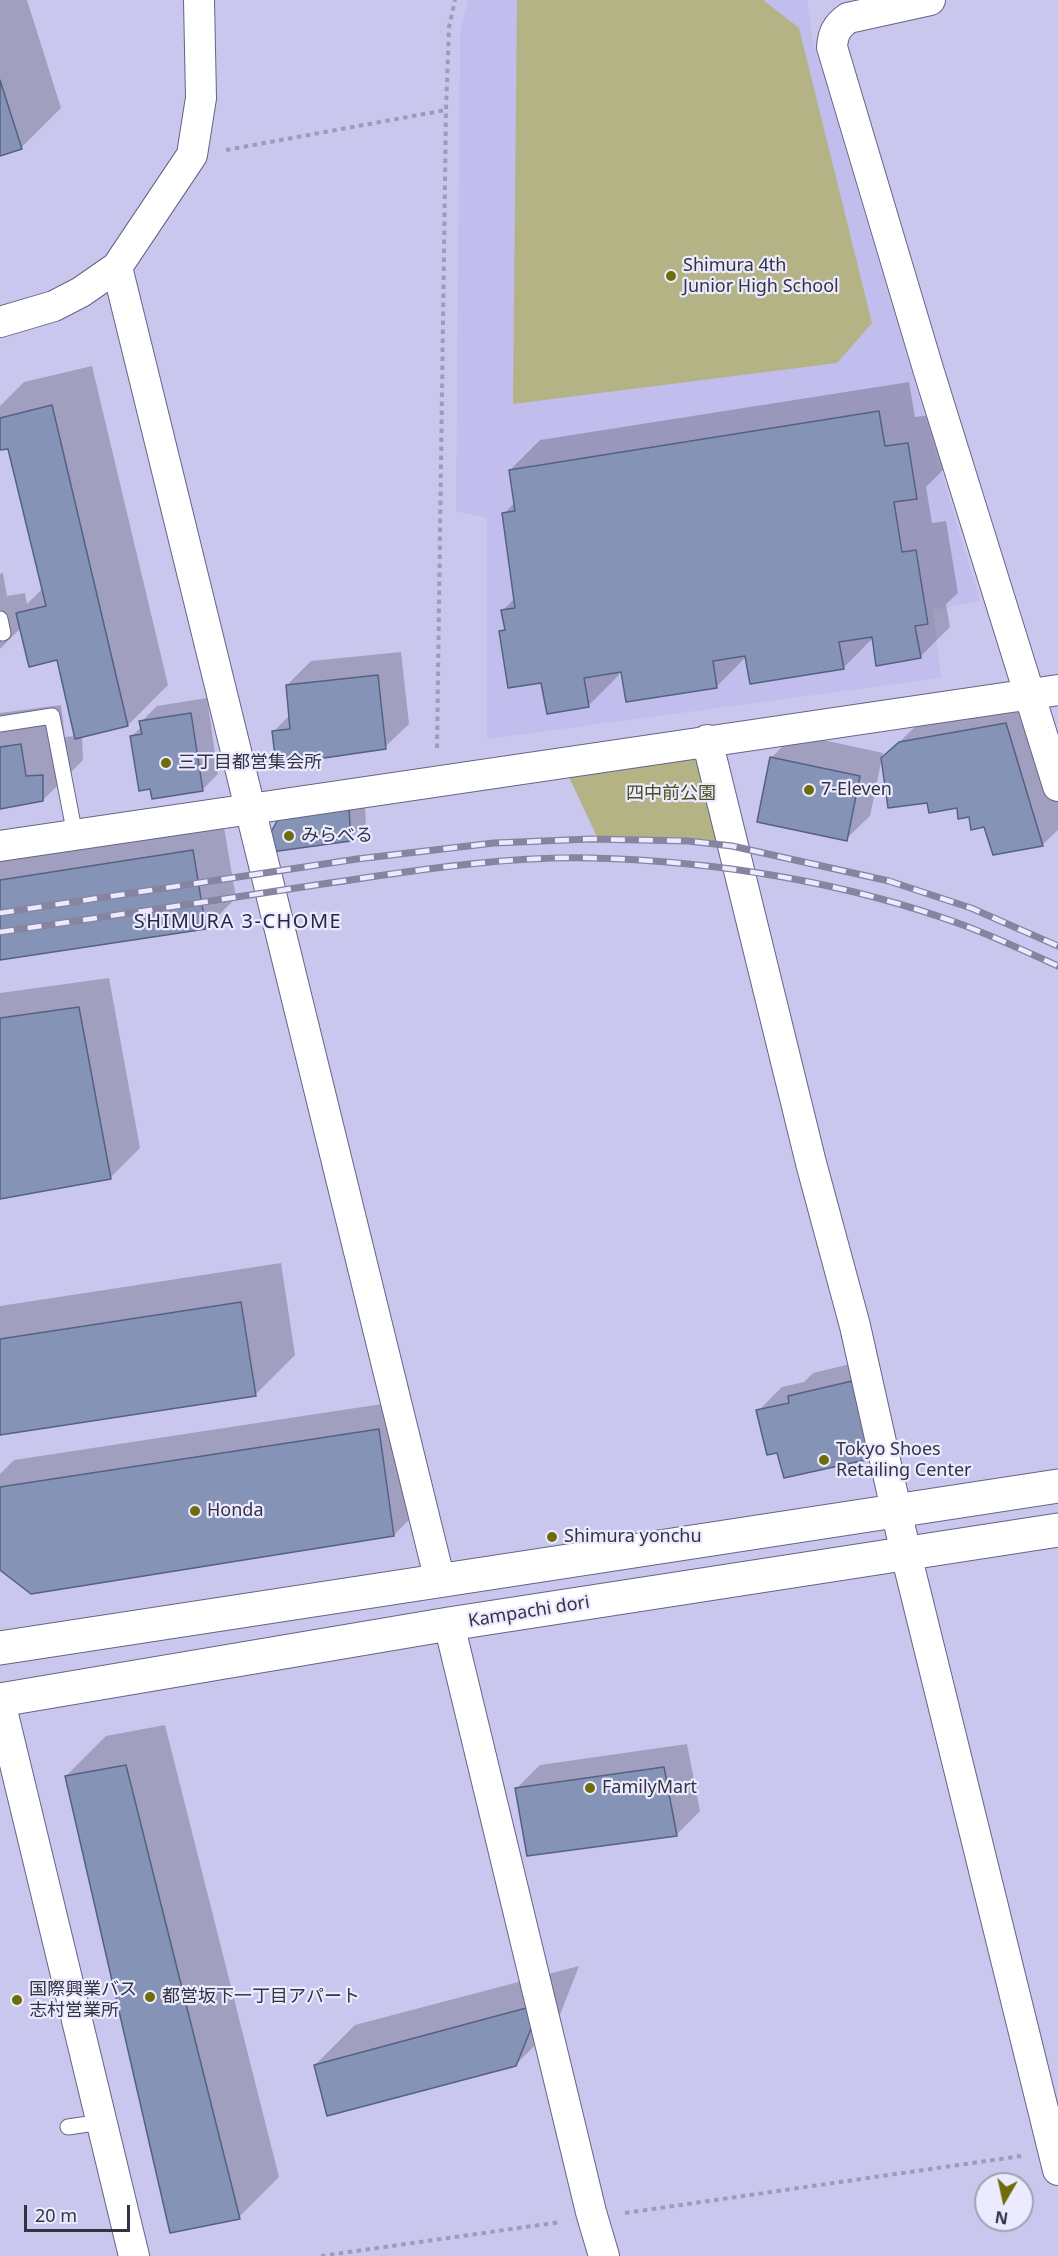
<!DOCTYPE html>
<html>
<head>
<meta charset="utf-8">
<style>
	body { margin:0 }
	#map { position:relative; width:1058px; height:2256px; overflow:hidden; background:#cac7ef; font-family:"Noto Sans",sans-serif }
	canvas { display:block }
	.north { position:absolute; left:974px; top:2172px; width:60px; height:60px; box-sizing:border-box; background:#ebeaff; border:2px solid #a2a1b3; border-radius:50%; rotate:189deg; font-size:16px; font-weight:700; line-height:24px; text-align:center; color:#343342 }
	.north::after { content:''; display:block; margin:auto; width:21px; height:27px; background:#6e6c0b; clip-path:polygon(50% 0,100% 100%,50% 72%,0 100%) }
	.scale { position:absolute; left:24px; top:2205px; width:106px; height:27px; box-sizing:border-box; border:3px solid #343342; border-top:0; padding-left:8px; font-size:18px; line-height:21px; white-space:nowrap; color:#343342; -webkit-text-stroke:4px #ebeaff; paint-order:stroke }
</style>
</head>
<body>
<div id="map">
<canvas width="1058" height="2256"></canvas>
<div class="north">N</div>
<div class="scale">20 m</div>
</div>
<script>
const context = document.querySelector('canvas').getContext('2d');
context.lineJoin = 'round';
function fill(path, color) { context.fillStyle = color; context.fill(path, 'evenodd'); }
function strokePath(path, color, width, dash) { context.strokeStyle = color; context.lineWidth = width; context.lineCap = dash ? 'butt' : 'round'; context.setLineDash(dash || []); context.stroke(path); }
function label(font, color, halo, rows, align = 'center') {
  context.font = font + ' "Noto Sans","Noto Sans JP",sans-serif'; context.lineWidth = 4.5; context.setLineDash([]); context.textBaseline = 'middle'; context.strokeStyle = halo; context.fillStyle = color; for (const [text, x, y, turn = 0] of rows) {
    context.save(); context.translate(x, y); context.rotate((+turn || 0) * Math.PI / 180); context.textAlign = isNaN(turn) ? turn : align; if (halo) context.strokeText(text, 0, 0); context.fillText(text, 0, 0); context.restore();
  }
}
fill(new Path2D(`
	M 468,0 L 807,0 L 813,41 L 980,601 L 933,610 L 941,678 L 487,739 L 487,518 L 456,511 L 460,30 Z`), '#c1bdec');
fill(new Path2D(`
	M 517,0 L 763,0 L 799,28 L 872,323 L 837,363 L 513,404 Z
	M 707,740 L 732,846 L 688,841 L 598,839 L 562,762 Z`), '#b3b385');
fill(new Path2D(`
	M 0,0 L 27,0 L 61,108 L 21,148 L 0,155 Z
	M 92,366 L 168,685 L 128,725 L 82,736 L 83,760 L 43,800 L 0,807 L 0,713 L 61,705 L 65,737 L 76,736 L 58,658 L 21,628 L 0,649 L 0,574 L 3,573 L 7,596 L 25,593 L 27,604 L 43,588 L 9,447 L 0,449 L 0,406 L 24,382 Z
	M 909,382 L 915,417 L 938,414 L 946,467 L 926,487 L 932,523 L 946,521 L 958,593 L 946,604 L 950,627 L 920,657 L 873,638 L 843,668 L 747,656 L 717,686 L 623,670 L 618,671 L 619,675 L 588,706 L 543,681 L 501,632 L 506,627 L 503,610 L 515,598 L 504,514 L 515,502 L 510,470 L 540,440 Z
	M 401,652 L 409,724 L 385,747 L 274,731 L 290,715 L 287,685 L 311,661 Z
	M 207,698 L 218,774 L 202,790 L 132,736 L 142,726 L 141,722 L 157,706 Z
	M 1030,700 L 1058,795 L 1058,830 L 1042,845 L 985,825 L 958,806 L 928,801 L 882,759 L 924,718 Z
	M 795,734 L 883,753 L 870,816 L 846,839 L 771,758 Z
	M 364,794 L 366,823 L 350,839 L 272,850 Z
	M 223,821 L 236,898 L 206,928 L 0,958 L 0,855 Z
	M 109,978 L 140,1148 L 110,1178 L 0,1197 L 0,993 Z
	M 281,1263 L 295,1355 L 255,1395 L 0,1434 L 0,1306 Z
	M 875,1358 L 893,1434 L 758,1411 L 782,1387 L 804,1382 L 813,1373 Z
	M 408,1400 L 424,1505 L 394,1535 L 0,1568 L 0,1474 L 14,1460 Z
	M 165,1725 L 279,2177 L 239,2217 L 66,1776 L 106,1736 Z
	M 687,1744 L 700,1811 L 676,1835 L 517,1788 L 540,1765 Z
	M 579,1966 L 556,2025 L 515,2065 L 315,2065 L 355,2025 Z`), '#0003');
const building = new Path2D(`
	M 0,80 L 22,149 L 0,156 Z
	M 52,405 L 128,726 L 75,739 L 57,660 L 29,667 L 16,613 L 46,606 L 8,449 L 0,450 L 0,418 Z
	M 879,411 L 885,446 L 908,443 L 917,499 L 894,502 L 902,552 L 916,550 L 928,624 L 915,626 L 921,658 L 876,666 L 872,637 L 839,642 L 844,669 L 750,684 L 745,656 L 713,661 L 717,688 L 626,702 L 621,672 L 584,678 L 589,707 L 547,714 L 541,683 L 508,688 L 499,631 L 505,630 L 501,610 L 515,608 L 502,513 L 515,511 L 509,470 Z
	M 378,675 L 386,749 L 276,765 L 272,731 L 290,729 L 286,685 Z
	M 191,713 L 203,791 L 152,799 L 150,789 L 139,791 L 130,736 L 142,734 L 139,721 Z
	M 1006,723 L 1043,846 L 993,855 L 984,827 L 971,830 L 969,817 L 958,819 L 957,808 L 929,813 L 927,803 L 888,808 L 881,758 L 899,742 Z
	M 21,744 L 26,776 L 43,775 L 43,801 L 0,809 L 0,747 Z
	M 770,757 L 860,776 L 847,841 L 757,822 Z
	M 349,809 L 351,841 L 271,852 L 269,836 L 280,815 Z
	M 193,850 L 206,929 L 0,960 L 0,880 Z
	M 79,1007 L 111,1179 L 0,1199 L 0,1018 Z
	M 241,1302 L 256,1396 L 0,1435 L 0,1339 Z
	M 852,1381 L 870,1459 L 784,1478 L 777,1453 L 767,1455 L 756,1410 L 789,1403 L 788,1396 Z
	M 379,1429 L 394,1536 L 31,1594 L 0,1570 L 0,1487 Z
	M 126,1765 L 240,2219 L 170,2233 L 65,1776 Z
	M 664,1767 L 677,1836 L 527,1856 L 515,1788 Z
	M 541,2004 L 516,2066 L 327,2116 L 314,2065 Z`);
fill(building, '#8593b7');
strokePath(building, '#556182', 1.5);
const lane = new Path2D(`
	M 0,619 L 3,633
	M 0,724 L 52,716 L 75,835
	M 68,2127 L 102,2122`);
const street = new Path2D(`
	M 930,0 L 848,18 C 837,26 833,33 832,47 L 929,372 L 1058,786
	M 117,267 L 440,1581
	M 0,322 L 54,306 L 81,292 L 117,267 L 192,155 L 201,98 L 199,0
	M 707,740 L 811,1163 L 855,1326 L 906,1554 L 1058,2170
	M 0,846 L 1058,690
	M 449,1624 L 591,2212 L 604,2256
	M 0,1702 L 134,2256`);
const primary = new Path2D(`
	M 0,1648 L 1058,1486
	M 0,1700 L 449,1624 L 1058,1530`);
strokePath(lane, '#666387', 17);
strokePath(street, '#666387', 32);
strokePath(primary, '#666387', 35);
strokePath(new Path2D(`
	M 226,150 L 446,110
	M 437,748 L 446,110 L 449,27 L 455,0
	M 625,2213 L 1021,2156
	M 321,2256 L 561,2222`), '#9d9bbb', 4, [4.5, 4.5]);
strokePath(lane, '#fff', 15);
strokePath(street, '#fff', 30);
strokePath(primary, '#fff', 33);
const rail = new Path2D(`
	M 0,913 L 357,859 L 494,843 L 591,839 L 688,841 L 732,846 L 889,881 L 971,908 L 1058,946
	M 0,932 C 105,917 211,901 316,885 C 407,872 500,856 591,858 C 716,861 846,882 963,925 C 995,937 1027,952 1058,966`);
strokePath(rail, '#8684a0', 7);
strokePath(rail, '#ebeaff', 4.5, [14]);
for (const [x, y, r, color] of [
	[671,276,6,"#6e6c0b"],
	[166,763,6,"#6e6c0b"],
	[809,790,6,"#6e6c0b"],
	[289,836,6,"#6e6c0b"],
	[824,1460,6,"#6e6c0b"],
	[195,1511,6,"#6e6c0b"],
	[552,1537,6,"#6e6c0b"],
	[590,1788,6,"#6e6c0b"],
	[150,1997,6,"#6e6c0b"],
	[17,2000,6,"#6e6c0b"]
]) { const dot = new Path2D(); dot.arc(x, y, r, 0, 2 * Math.PI); context.fillStyle = color; context.fill(dot); strokePath(dot, '#ebeaff', 2); }
label('18px', '#343342', '#ebeaff', [
	["Shimura 4th",683,266],
	["Junior High School",683,287],
	["三丁目都営集会所",178,763],
	["7-Eleven",821,790],
	["みらべる",301,836],
	["Tokyo Shoes",836,1450],
	["Retailing Center",836,1471],
	["Honda",207,1511],
	["Shimura yonchu",564,1537],
	["FamilyMart",602,1788],
	["国際興業バス",29,1990],
	["志村営業所",29,2011],
	["都営坂下一丁目アパート",162,1997]
], 'left');
label('18px', '#4f4e1e', '#ebeaff', [
	["四中前公園",671,794]
]);
label('18px', '#343342', '#ebeaff', [
	["Kampachi dori",529,1612,-9]
]);
context.letterSpacing = '1.5px';
label('20px', '#2b2746', '#ebeaff', [
	["SHIMURA 3-CHOME",238,922]
]);
context.letterSpacing = '0px';
</script>
</body>
</html>
